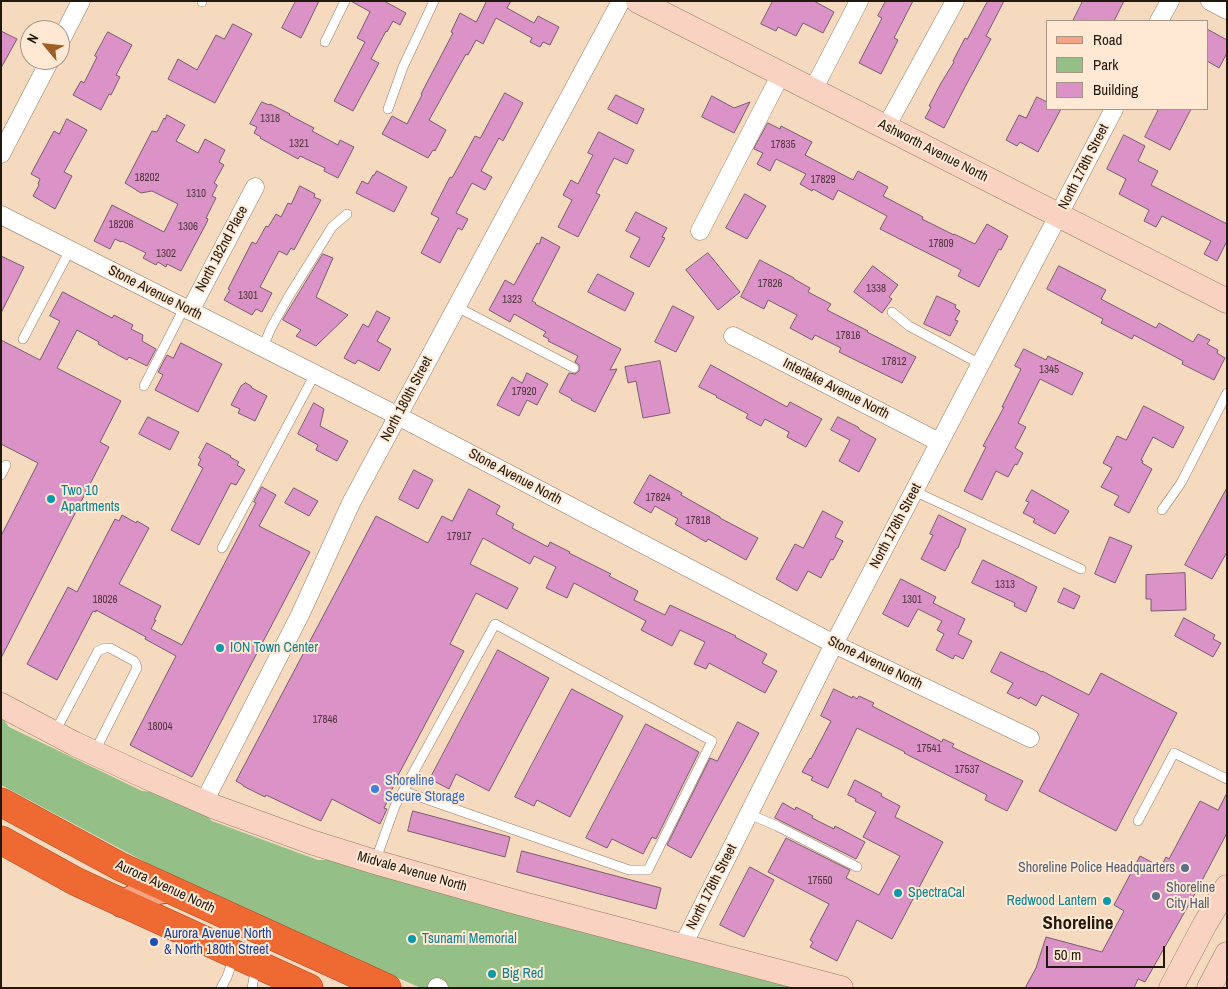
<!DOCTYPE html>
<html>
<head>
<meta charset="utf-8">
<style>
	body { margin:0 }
	#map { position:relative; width:1228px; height:989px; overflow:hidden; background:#f6dac0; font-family:"Archivo Narrow",sans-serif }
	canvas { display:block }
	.frame { position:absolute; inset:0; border:2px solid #21180e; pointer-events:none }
	.legend { position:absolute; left:1046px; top:20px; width:162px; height:90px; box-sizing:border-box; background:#ffe9d4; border:1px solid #a69585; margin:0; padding:6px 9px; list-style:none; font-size:15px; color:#21180e }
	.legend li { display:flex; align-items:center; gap:10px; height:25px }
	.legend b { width:25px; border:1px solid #a69585 }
	.north { position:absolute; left:20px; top:20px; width:50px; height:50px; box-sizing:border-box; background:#ffe9d4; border:1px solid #a69585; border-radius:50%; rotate:298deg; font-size:14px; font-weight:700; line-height:20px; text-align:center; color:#21180e }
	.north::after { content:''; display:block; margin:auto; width:18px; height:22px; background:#9f6027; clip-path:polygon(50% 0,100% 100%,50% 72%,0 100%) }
	.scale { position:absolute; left:1046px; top:946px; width:119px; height:22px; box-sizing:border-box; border:2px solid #21180e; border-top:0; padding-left:6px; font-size:15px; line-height:18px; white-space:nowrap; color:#21180e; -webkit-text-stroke:4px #ffe9d4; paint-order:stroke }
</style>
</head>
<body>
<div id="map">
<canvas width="1228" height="989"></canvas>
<div class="frame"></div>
<ul class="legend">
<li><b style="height:6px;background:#f5a585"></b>Road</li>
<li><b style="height:14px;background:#94bf87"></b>Park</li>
<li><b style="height:14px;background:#db92c6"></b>Building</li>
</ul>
<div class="north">N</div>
<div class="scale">50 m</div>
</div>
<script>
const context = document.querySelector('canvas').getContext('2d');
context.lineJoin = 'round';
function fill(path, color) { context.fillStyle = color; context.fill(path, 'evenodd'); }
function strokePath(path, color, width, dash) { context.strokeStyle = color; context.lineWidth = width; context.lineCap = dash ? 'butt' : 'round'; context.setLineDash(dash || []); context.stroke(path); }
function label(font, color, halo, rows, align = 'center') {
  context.font = font + ' "Archivo Narrow",sans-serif'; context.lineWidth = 4; context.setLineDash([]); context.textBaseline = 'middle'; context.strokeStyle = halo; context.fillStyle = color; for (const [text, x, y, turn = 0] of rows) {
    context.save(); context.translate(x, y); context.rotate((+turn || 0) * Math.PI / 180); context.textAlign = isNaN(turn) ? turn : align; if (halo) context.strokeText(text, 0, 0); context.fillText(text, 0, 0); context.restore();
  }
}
fill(new Path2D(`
	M 1,716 L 9,727 L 142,791 L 158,792 L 196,807 L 212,821 L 318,860 L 339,860 L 810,988 L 421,988 L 268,921 L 160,870 L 1,785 Z`), '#94bf87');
const building = new Path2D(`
	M 296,1 L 319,1 L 301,38 L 282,28 Z
	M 351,1 L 384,1 L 406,13 L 400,25 L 393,21 L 387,32 L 386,31 L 371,59 L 379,63 L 353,111 L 334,101 L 365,42 L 357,38 L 370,12 Z
	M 487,1 L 511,1 L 507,8 L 534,23 L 538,16 L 559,27 L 550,45 L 543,42 L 540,47 L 530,42 L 532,38 L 496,18 L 483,44 L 476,40 L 468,55 L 466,54 L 429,120 L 446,130 L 435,151 L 433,150 L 428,158 L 382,134 L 392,116 L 407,124 L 422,95 L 421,94 L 453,33 L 451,32 L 460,13 L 476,22 Z
	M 773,1 L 814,1 L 834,12 L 823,33 L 803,23 L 796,36 L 778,27 L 776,31 L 761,24 Z
	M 886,1 L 913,1 L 894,38 L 898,40 L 881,74 L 859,63 L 882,18 L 878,16 Z
	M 988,1 L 1004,1 L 986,36 L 991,39 L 965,87 L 944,128 L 925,118 L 931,107 L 929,106 L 941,83 L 954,62 L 953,61 L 965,38 L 967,39 Z
	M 1083,1 L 1124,1 L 1114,21 L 1073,21 Z
	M 233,24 L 252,34 L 215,103 L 168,79 L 178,59 L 197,70 L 216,35 L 224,39 Z
	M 1207,29 L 1227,40 L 1227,53 L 1219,68 L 1207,61 Z
	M 1,31 L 17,39 L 1,68 Z
	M 108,32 L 132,45 L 116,75 L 120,77 L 111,95 L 109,94 L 101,110 L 73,95 L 81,81 L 84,83 L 97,57 L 95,56 Z
	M 505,93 L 523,103 L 503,141 L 499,138 L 481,171 L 492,177 L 485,190 L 472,183 L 456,213 L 468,219 L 462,230 L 458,228 L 440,263 L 421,253 L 439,218 L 431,214 L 450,177 L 452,178 L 475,136 L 480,138 Z
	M 616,95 L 644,109 L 637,124 L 608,109 Z
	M 712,96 L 734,108 L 750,102 L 734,133 L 702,117 Z
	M 1037,97 L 1047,102 L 1047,109 L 1061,109 L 1038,152 L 1020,142 L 1017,146 L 1006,140 L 1019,115 L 1026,118 Z
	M 262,102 L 269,105 L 270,104 L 290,114 L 289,115 L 314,128 L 312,131 L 338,145 L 340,140 L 354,147 L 338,178 L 324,171 L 325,168 L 300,156 L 298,159 L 260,138 L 261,137 L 254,133 L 257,127 L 250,124 Z
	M 1159,109 L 1191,109 L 1170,150 L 1145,137 Z
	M 167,115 L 185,125 L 176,141 L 198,153 L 205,139 L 225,150 L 219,162 L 224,165 L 214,183 L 217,185 L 217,186 L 212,196 L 216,198 L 206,218 L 208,219 L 207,222 L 181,271 L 167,264 L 166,267 L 158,262 L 156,265 L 143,258 L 146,253 L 122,241 L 121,242 L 115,239 L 110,249 L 94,241 L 112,205 L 164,232 L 178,204 L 152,191 L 141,193 L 125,183 L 152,131 L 157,132 L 164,118 L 165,119 Z
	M 67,119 L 87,130 L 64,172 L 72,176 L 55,209 L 33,196 L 39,185 L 38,184 L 40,179 L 31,174 L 54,131 L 59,134 Z
	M 768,123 L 780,129 L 781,126 L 812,142 L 805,155 L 853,180 L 858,171 L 888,187 L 883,196 L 923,217 L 922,219 L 954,235 L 954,234 L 975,244 L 987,224 L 1008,236 L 1001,250 L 999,249 L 979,287 L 958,276 L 961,270 L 880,229 L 887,216 L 838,190 L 833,200 L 813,189 L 812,191 L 800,184 L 806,174 L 776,159 L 770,171 L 757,164 L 763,153 L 754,149 Z
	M 599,132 L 634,150 L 627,164 L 614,158 L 596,193 L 600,195 L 578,237 L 558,227 L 572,200 L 563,195 L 571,180 L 578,184 L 593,155 L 588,153 Z
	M 1124,135 L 1145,146 L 1138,161 L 1158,171 L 1151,185 L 1227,224 L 1227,241 L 1217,261 L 1204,254 L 1211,241 L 1162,216 L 1156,227 L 1144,221 L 1149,210 L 1119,194 L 1126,179 L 1107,169 Z
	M 377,171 L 407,187 L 394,212 L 356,193 L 362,181 L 368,184 L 373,175 L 374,175 Z
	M 300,186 L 315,194 L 314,197 L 321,200 L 294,250 L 291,248 L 287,255 L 279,251 L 260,287 L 272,293 L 262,312 L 256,309 L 252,315 L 224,300 L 230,290 L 228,289 L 252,242 L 256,244 L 266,226 L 268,227 L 270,224 L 276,214 L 281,217 L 288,203 L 291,204 Z
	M 745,194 L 766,206 L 747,239 L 726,228 Z
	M 636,212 L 667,228 L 662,237 L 665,238 L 649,267 L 630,257 L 640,238 L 626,231 Z
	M 542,237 L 560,247 L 532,301 L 536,303 L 535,304 L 621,349 L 610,370 L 617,369 L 595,412 L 571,400 L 572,399 L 559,392 L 569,373 L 575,374 L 579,371 L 579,365 L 575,362 L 578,356 L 548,341 L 549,339 L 543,336 L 546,332 L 514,314 L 510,322 L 489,310 L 505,280 L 514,285 L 537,243 L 539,244 Z
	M 708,253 L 740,292 L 718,310 L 686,270 Z
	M 323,254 L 333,258 L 316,297 L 348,315 L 316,346 L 296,336 L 301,330 L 283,320 Z
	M 1,256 L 24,267 L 1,313 Z
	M 760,260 L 794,278 L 794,279 L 810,288 L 808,292 L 831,304 L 827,310 L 868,331 L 867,332 L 916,357 L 902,383 L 839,352 L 841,348 L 815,335 L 812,340 L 790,328 L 797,315 L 768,300 L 764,309 L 741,297 Z
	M 873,266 L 898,285 L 889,297 L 892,299 L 882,313 L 854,292 Z
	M 1059,266 L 1106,290 L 1101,299 L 1156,328 L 1159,323 L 1193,342 L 1198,334 L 1210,340 L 1207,344 L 1218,350 L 1217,353 L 1225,358 L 1214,380 L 1182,364 L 1183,361 L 1134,335 L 1132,339 L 1101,323 L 1103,319 L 1047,289 Z
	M 598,274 L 634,293 L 625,311 L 588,292 Z
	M 63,292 L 112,318 L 114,315 L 133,325 L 131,329 L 143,335 L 142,341 L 156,349 L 147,366 L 129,357 L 127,360 L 98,344 L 99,342 L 77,330 L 57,368 L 121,401 L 100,442 L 109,447 L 1,658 L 1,536 L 38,463 L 1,444 L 1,340 L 40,360 L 60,321 L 50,316 Z
	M 937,296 L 956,305 L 955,308 L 960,311 L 955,320 L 958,321 L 950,336 L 924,324 Z
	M 673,306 L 694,317 L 676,352 L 655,342 Z
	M 377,311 L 390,318 L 377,341 L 391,349 L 379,371 L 358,360 L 355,364 L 344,358 L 363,324 L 368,327 Z
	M 181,343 L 222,364 L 198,412 L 155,390 L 163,375 L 158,372 L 167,355 L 173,358 Z
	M 1024,349 L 1046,360 L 1048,356 L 1083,373 L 1072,395 L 1040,379 L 1018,423 L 1026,427 L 1015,448 L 1023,453 L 1017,465 L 1015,464 L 1008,477 L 996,471 L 982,500 L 964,491 L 986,447 L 983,446 L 1004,407 L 1002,407 L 1021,369 L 1015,366 Z
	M 660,361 L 670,413 L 643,418 L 636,381 L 628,383 L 625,367 Z
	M 711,365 L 787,407 L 790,402 L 822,419 L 806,447 L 787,437 L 789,432 L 765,419 L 761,426 L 746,418 L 748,414 L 716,397 L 717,396 L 699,387 Z
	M 527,373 L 548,384 L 537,405 L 527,400 L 519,416 L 497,405 L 512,377 L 522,383 Z
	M 246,383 L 251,386 L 252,388 L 267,396 L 255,421 L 238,413 L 240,409 L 231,405 L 241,386 Z
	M 314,403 L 324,409 L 320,426 L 348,441 L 337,461 L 316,450 L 318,445 L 298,434 Z
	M 1144,406 L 1184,427 L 1173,448 L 1153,437 L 1141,460 L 1143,461 L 1142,463 L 1152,469 L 1129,513 L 1114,505 L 1119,496 L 1101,487 L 1112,468 L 1103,463 L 1117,436 L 1126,440 Z
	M 148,417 L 179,432 L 170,450 L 139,434 Z
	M 838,417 L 858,427 L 860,430 L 876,439 L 859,472 L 839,461 L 850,440 L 831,430 Z
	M 207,443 L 231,456 L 230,457 L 239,462 L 237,465 L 245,470 L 236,485 L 231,483 L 199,545 L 171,530 L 203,468 L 198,465 L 201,459 L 199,458 Z
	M 414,470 L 433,480 L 418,509 L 399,499 Z
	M 650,475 L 682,493 L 681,495 L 720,517 L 720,518 L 758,538 L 746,560 L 708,539 L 706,542 L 675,524 L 678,519 L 655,506 L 651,513 L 634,503 Z
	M 262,487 L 276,495 L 259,526 L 310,552 L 192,777 L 130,745 L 176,656 L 145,639 L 146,637 L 96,610 L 96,612 L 93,611 L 57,680 L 27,664 L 68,587 L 77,592 L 115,519 L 119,521 L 122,515 L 136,523 L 137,521 L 149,528 L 119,584 L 161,606 L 154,620 L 156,620 L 151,629 L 182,645 L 256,503 L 254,502 Z
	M 294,488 L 318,501 L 309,516 L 285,503 Z
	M 1227,488 L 1227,552 L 1212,579 L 1185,565 Z
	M 469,489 L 500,506 L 496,514 L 514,524 L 512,528 L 548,547 L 550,542 L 570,552 L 569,553 L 611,574 L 609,576 L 638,591 L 634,600 L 665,615 L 670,605 L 736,636 L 735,637 L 767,654 L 762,663 L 777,671 L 765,693 L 709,663 L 706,669 L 694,664 L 705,642 L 680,630 L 672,646 L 641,630 L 646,621 L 574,583 L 567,598 L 546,588 L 556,567 L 534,556 L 530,564 L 483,538 L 470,564 L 518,588 L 507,609 L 476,593 L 450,644 L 464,651 L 394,783 L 395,784 L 391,791 L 392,792 L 384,808 L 387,809 L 380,824 L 332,799 L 321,821 L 266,795 L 265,797 L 243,786 L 243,785 L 236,781 L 376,516 L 428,543 L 442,516 L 452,521 Z
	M 1032,490 L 1069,511 L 1055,534 L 1033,522 L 1035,519 L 1023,513 L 1029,502 L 1026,501 Z
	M 823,511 L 843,522 L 835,537 L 843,541 L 833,560 L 831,559 L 821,578 L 808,571 L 797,591 L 776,579 L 795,544 L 803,548 Z
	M 939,515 L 966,529 L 961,539 L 961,540 L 958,548 L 956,549 L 945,571 L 921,559 L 933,535 L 930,534 Z
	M 1110,537 L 1132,546 L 1115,583 L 1095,574 Z
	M 983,560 L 1024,580 L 1025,581 L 1037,587 L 1026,612 L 1014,606 L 1015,603 L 972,583 Z
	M 1185,573 L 1186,610 L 1151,611 L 1151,599 L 1146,599 L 1146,575 Z
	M 901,579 L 936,597 L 933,603 L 965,619 L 958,634 L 972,641 L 963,659 L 955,655 L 953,659 L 936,650 L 944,634 L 937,630 L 942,621 L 918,609 L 908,627 L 883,614 Z
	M 1064,588 L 1080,596 L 1074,609 L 1058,602 Z
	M 1184,618 L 1215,635 L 1213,639 L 1221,643 L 1213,657 L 1175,636 Z
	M 498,650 L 549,678 L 489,791 L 456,774 L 449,789 L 430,779 Z
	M 1001,652 L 1042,672 L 1042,671 L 1089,695 L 1101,673 L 1177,713 L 1116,831 L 1039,791 L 1079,714 L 1042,695 L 1036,706 L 1020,697 L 1019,699 L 1007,693 L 1013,683 L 991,672 Z
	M 572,689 L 623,716 L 570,817 L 537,800 L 534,806 L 515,797 Z
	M 834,689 L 852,698 L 853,696 L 857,699 L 859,696 L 874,703 L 872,706 L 942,742 L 943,739 L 954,744 L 952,747 L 1023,781 L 1007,811 L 985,800 L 987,795 L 904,753 L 905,752 L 857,728 L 828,788 L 811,780 L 813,777 L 802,772 L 810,758 L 811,759 L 831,721 L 821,716 Z
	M 738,722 L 759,733 L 691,858 L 667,845 L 710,758 L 717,761 Z
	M 646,724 L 699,752 L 656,839 L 652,837 L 643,854 L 612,839 L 607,848 L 586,838 Z
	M 855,780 L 882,794 L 881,796 L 900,806 L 895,817 L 943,842 L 892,939 L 857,920 L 837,961 L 810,947 L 813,942 L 810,940 L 829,904 L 768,872 L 786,838 L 850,870 L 846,878 L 879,895 L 900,856 L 863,837 L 876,812 L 855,801 L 856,799 L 848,795 Z
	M 1227,793 L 1227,833 L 1196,892 L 1145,982 L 1138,979 L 1134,988 L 1025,988 L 1036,968 L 1046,937 L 1102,952 L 1124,911 L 1114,905 L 1140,856 L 1161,867 L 1166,857 L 1169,859 L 1200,801 L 1218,810 Z
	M 783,803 L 795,810 L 796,807 L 813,816 L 812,818 L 834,829 L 835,826 L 865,842 L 856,859 L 775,818 Z
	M 413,811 L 510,837 L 505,857 L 408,831 Z
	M 522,851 L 661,888 L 656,909 L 517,872 Z
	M 750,867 L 774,880 L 744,937 L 720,925 Z`);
fill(building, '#db92c6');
strokePath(building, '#785c6f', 1);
const lane = new Path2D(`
	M 202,2 L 202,1
	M 325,42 L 345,1
	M 388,109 L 403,67 L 434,1
	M 457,307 L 574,368
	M 892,312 L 909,326 L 980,364
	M 23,339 L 70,250
	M 263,347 L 271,328 L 289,296 L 332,227 L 347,214
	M 144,386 L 184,308
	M 1,475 L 6,465
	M 914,491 L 1081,569
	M 1162,510 L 1181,483 L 1227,393
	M 222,548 L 315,374
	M 55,732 L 98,651 L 105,648 L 110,648 L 134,661 L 136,664 L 137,668 L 94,753
	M 749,814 L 777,826 L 857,867
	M 1138,821 L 1174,753 L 1227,779
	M 375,862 L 395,806 L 495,624 L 712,741 L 648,870 L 629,870 L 403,791
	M 221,988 L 227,977 L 234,957
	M 252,988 L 256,967`);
const street = new Path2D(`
	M 1210,1 L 1227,10
	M 1159,21 L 1170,1
	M 60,42 L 81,1
	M 813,90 L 859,1
	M 886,127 L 955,1
	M 1,154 L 50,60
	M 1,215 L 398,416 L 834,644 L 1030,738
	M 700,231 L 781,74
	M 190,311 L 255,187
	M 733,336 L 939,442
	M 204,802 L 300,615 L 351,503 L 621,1
	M 683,945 L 834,644 L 1114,109
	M 437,987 L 439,988`);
const secondary = new Path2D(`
	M 638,1 L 1227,301
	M 1,705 L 75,744 L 142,775 L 215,807 L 311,842 L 375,862 L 512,901 L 841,988
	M 1171,988 L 1205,924 L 1227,887
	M 1209,988 L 1227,954`);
const primary = new Path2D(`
	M 122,904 L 142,894 L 169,889`);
const highway = new Path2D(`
	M 1,802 L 121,867 L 387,988
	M 1,840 L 75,881 L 103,894 L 309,988`);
strokePath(lane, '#947b63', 10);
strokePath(street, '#947b63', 19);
strokePath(secondary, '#947b63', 25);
strokePath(primary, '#a74d26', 28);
strokePath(highway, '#a74d26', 29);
strokePath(lane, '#fff', 9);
strokePath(street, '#fff', 18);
strokePath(secondary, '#fad2c2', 24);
strokePath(primary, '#f5a585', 26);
strokePath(highway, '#ef6933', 28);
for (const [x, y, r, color] of [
	[51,499,5,"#0f9aa8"],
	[220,648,5,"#0f9aa8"],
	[375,789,5,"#3f7fe0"],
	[1185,868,5,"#5c6f8a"],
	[898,893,5,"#0f9aa8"],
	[1156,896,5,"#5c6f8a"],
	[1107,901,5,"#0f9aa8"],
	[412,939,5,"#0f9aa8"],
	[154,942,5,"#1a4fb4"],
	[492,974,5,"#0f9aa8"]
]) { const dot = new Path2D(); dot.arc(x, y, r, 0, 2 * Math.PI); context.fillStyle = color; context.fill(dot); strokePath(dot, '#ffe9d4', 2); }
label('11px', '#50363c', null, [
	["1318",270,119],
	["1321",299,144],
	["17835",783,145],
	["18202",147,178],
	["17829",823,180],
	["1310",196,194],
	["18206",121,225],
	["1306",188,227],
	["17809",941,244],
	["1302",166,254],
	["17826",770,284],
	["1338",876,289],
	["1301",248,296],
	["1323",512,300],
	["17816",848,336],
	["17812",894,362],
	["1345",1049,370],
	["17920",524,392],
	["17824",658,498],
	["17818",698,521],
	["17917",459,537],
	["1313",1005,585],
	["18026",105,600],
	["1301",912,600],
	["17846",325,720],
	["18004",160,727],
	["17541",929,749],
	["17537",967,770],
	["17550",820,881]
]);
label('14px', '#21180e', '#ffe9d4', [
	["Ashworth Avenue North",933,151,27],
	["North 178th Street",1084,167,-63],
	["North 182nd Place",222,249,-62],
	["Stone Avenue North",155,293,27],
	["Interlake Avenue North",836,389,27],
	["North 180th Street",407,399,-62],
	["Stone Avenue North",515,477,28],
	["North 178th Street",896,526,-62],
	["Stone Avenue North",875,663,26],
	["Midvale Avenue North",412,872,16],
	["Aurora Avenue North",165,887,25],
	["North 178th Street",712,887,-63]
]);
label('14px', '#0d838f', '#ffe9d4', [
	["Two 10",61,491],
	["Apartments",61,507],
	["ION Town Center",230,648],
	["SpectraCal",908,893],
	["Redwood Lantern",1097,901,"right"],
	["Tsunami Memorial",422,939],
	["Big Red",502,974]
], 'left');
label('14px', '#366cbe', '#ffe9d4', [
	["Shoreline",385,781],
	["Secure Storage",385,797]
], 'left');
label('14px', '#4e5e75', '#ffe9d4', [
	["Shoreline Police Headquarters",1175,868],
	["Shoreline",1166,888,"left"],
	["City Hall",1166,904,"left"]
], 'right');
label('14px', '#164399', '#ffe9d4', [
	["Aurora Avenue North",164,934],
	["& North 180th Street",164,950]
], 'left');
label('bold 19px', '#21180e', '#ffe9d4', [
	["Shoreline",1078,924]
]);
</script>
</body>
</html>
